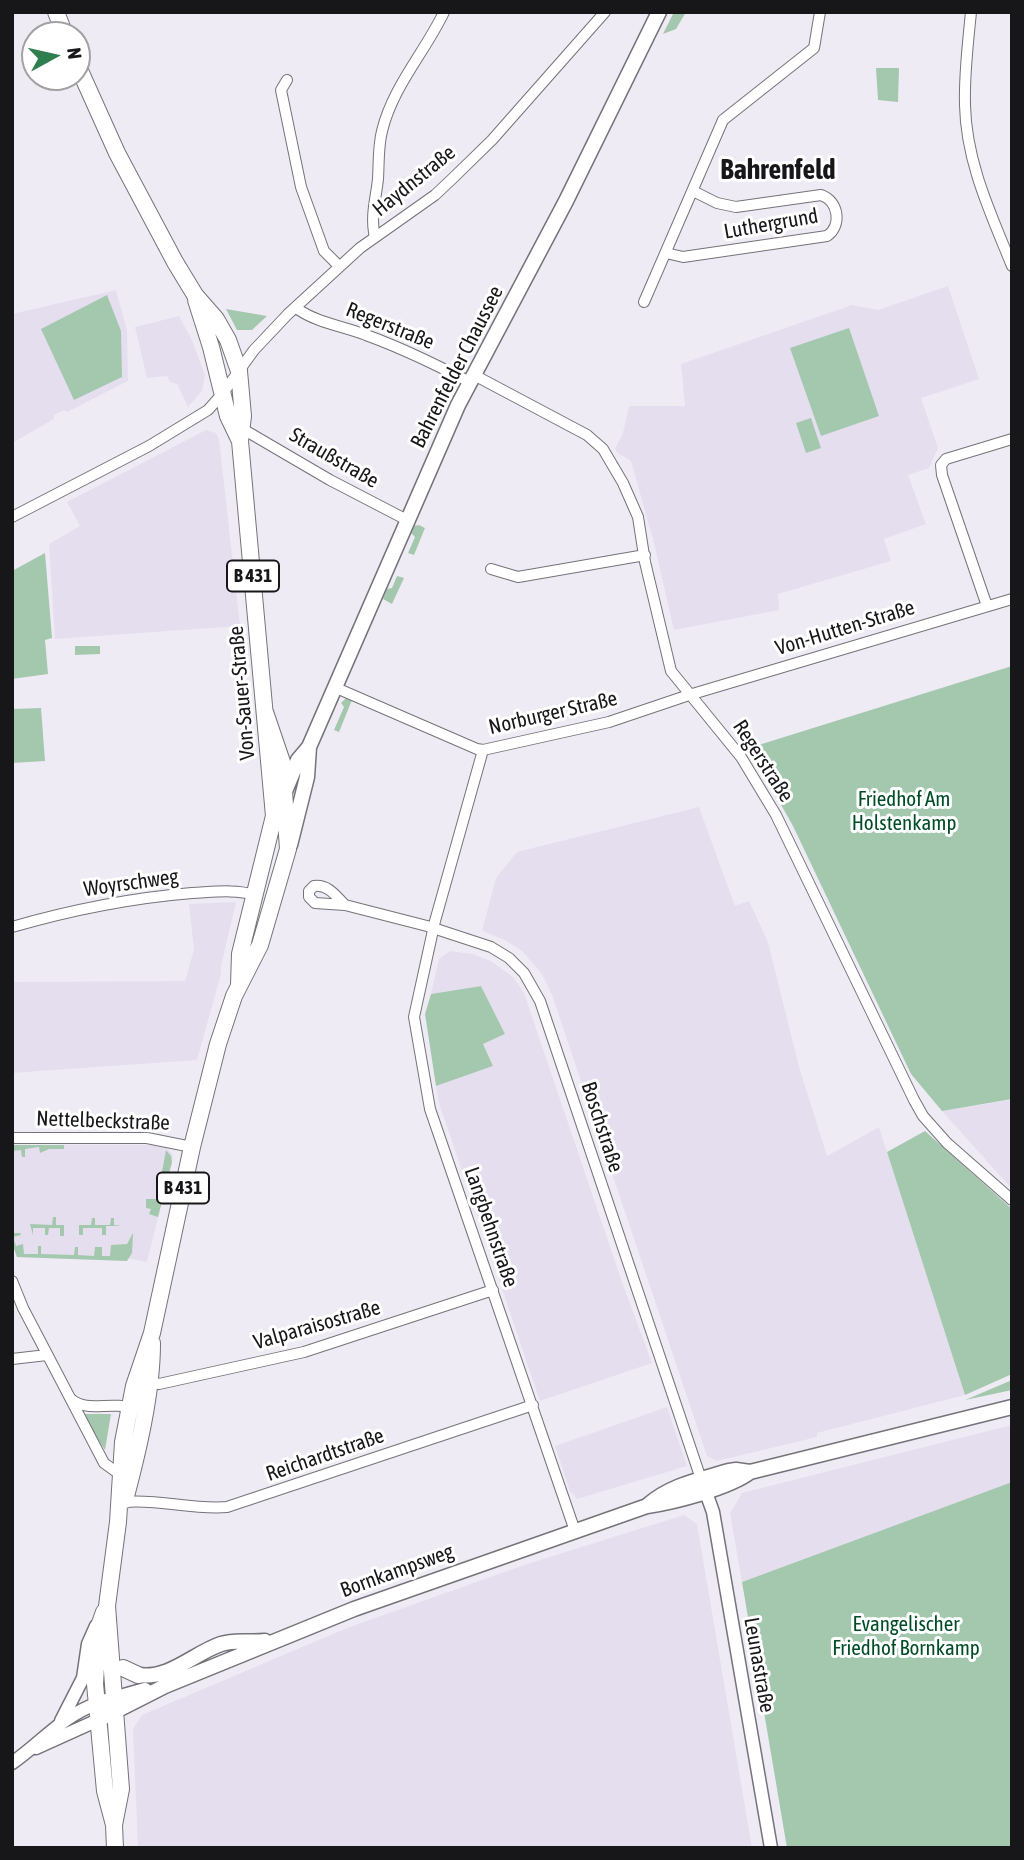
<!DOCTYPE html>
<html>
<head>
<meta charset="utf-8">
<style>
	body { margin:0 }
	#map { position:relative; width:1024px; height:1860px; overflow:hidden; background:#efebf5; font-family:"Asap Condensed",sans-serif }
	canvas { display:block }
	.frame { position:absolute; inset:0; border:14px solid #171619; pointer-events:none }
	.north { position:absolute; left:21px; top:21px; width:70px; height:70px; box-sizing:border-box; background:#fff; border:2px solid #a2a2a3; border-radius:50%; rotate:82deg; font-size:19px; font-weight:700; line-height:28px; text-align:center; color:#171619 }
	.north::after { content:''; display:block; margin:auto; width:24px; height:32px; background:#2e7e4e; clip-path:polygon(50% 0,100% 100%,50% 72%,0 100%) }
</style>
</head>
<body>
<div id="map">
<canvas width="1024" height="1860"></canvas>
<div class="frame"></div>
<div class="north">N</div>
</div>
<script>
const context = document.querySelector('canvas').getContext('2d');
context.lineJoin = 'round';
function fill(path, color) { context.fillStyle = color; context.fill(path, 'evenodd'); }
function strokePath(path, color, width, dash) { context.strokeStyle = color; context.lineWidth = width; context.lineCap = dash ? 'butt' : 'round'; context.setLineDash(dash || []); context.stroke(path); }
function label(font, color, halo, rows, align = 'center') {
  context.font = font + ' "Asap Condensed",sans-serif'; context.lineWidth = 6; context.setLineDash([]); context.textBaseline = 'middle'; context.strokeStyle = halo; context.fillStyle = color; for (const [text, x, y, turn = 0] of rows) {
    context.save(); context.translate(x, y); context.rotate((+turn || 0) * Math.PI / 180); context.textAlign = isNaN(turn) ? turn : align; if (halo) context.strokeText(text, 0, 0); context.fillText(text, 0, 0); context.restore();
  }
}
fill(new Path2D(`
	M 948,286 L 979,379 L 921,398 L 938,448 L 929,468 L 908,475 L 926,524 L 884,539 L 891,561 L 778,594 L 779,610 L 674,630 L 654,543 L 631,461 L 618,453 L 615,449 L 623,433 L 629,406 L 685,406 L 681,364 L 852,305 L 878,310 Z
	M 116,290 L 127,330 L 128,381 L 67,412 L 64,410 L 54,415 L 54,419 L 12,443 L 12,314 Z
	M 179,316 L 191,338 L 205,375 L 202,391 L 188,407 L 177,384 L 170,382 L 167,376 L 147,378 L 135,327 Z
	M 206,430 L 216,433 L 219,439 L 240,626 L 55,639 L 49,544 L 80,526 L 67,502 Z
	M 699,807 L 735,906 L 749,901 L 768,942 L 799,1067 L 827,1156 L 879,1127 L 965,1395 L 817,1433 L 817,1437 L 717,1461 L 707,1456 L 552,995 L 542,974 L 522,951 L 503,939 L 482,931 L 496,878 L 517,852 Z
	M 236,902 L 221,966 L 221,974 L 197,1060 L 12,1073 L 12,982 L 185,981 L 194,950 L 189,904 Z
	M 450,951 L 472,954 L 491,961 L 514,978 L 524,993 L 623,1285 L 652,1363 L 540,1401 L 439,1103 L 436,1086 L 493,1066 L 483,1044 L 505,1034 L 481,986 L 431,994 L 439,959 Z
	M 1010,1100 L 1012,1104 L 1012,1189 L 942,1111 Z
	M 12,1145 L 155,1145 L 167,1147 L 173,1155 L 172,1162 L 147,1262 L 127,1258 L 127,1261 L 17,1257 L 12,1243 Z
	M 667,1407 L 687,1466 L 577,1499 L 570,1491 L 555,1446 Z
	M 1012,1425 L 1012,1482 L 742,1582 L 730,1513 L 742,1493 Z
	M 684,1515 L 697,1524 L 752,1848 L 138,1848 L 133,1729 L 142,1715 L 347,1628 L 524,1565 Z`), '#e5deee');
fill(new Path2D(`
	M 674,12 L 686,12 L 676,29 L 663,34 Z
	M 876,68 L 899,68 L 898,102 L 878,100 Z
	M 107,295 L 121,331 L 122,377 L 74,400 L 41,329 Z
	M 226,309 L 267,316 L 252,330 L 237,330 Z
	M 849,328 L 879,416 L 821,436 L 790,348 Z
	M 811,418 L 821,448 L 806,453 L 796,423 Z
	M 419,525 L 425,528 L 414,555 L 408,553 L 415,537 L 411,533 L 414,526 Z
	M 45,553 L 52,638 L 45,640 L 48,674 L 12,679 L 12,571 Z
	M 397,576 L 404,578 L 392,604 L 383,599 L 387,589 L 392,588 Z
	M 75,646 L 100,646 L 100,654 L 75,655 Z
	M 1012,666 L 1012,1099 L 942,1111 L 911,1074 L 793,826 L 749,748 Z
	M 346,698 L 352,700 L 339,732 L 334,730 L 344,707 L 341,703 Z
	M 41,708 L 45,761 L 12,763 L 12,709 Z
	M 481,986 L 505,1034 L 483,1044 L 493,1066 L 436,1086 L 425,1014 L 431,994 Z
	M 925,1131 L 1012,1209 L 1012,1374 L 965,1395 L 887,1152 Z
	M 12,1145 L 64,1145 L 64,1149 L 49,1149 L 40,1153 L 39,1147 L 25,1149 L 25,1157 L 22,1157 L 21,1150 L 12,1151 Z
	M 166,1150 L 171,1156 L 172,1162 L 158,1217 L 149,1214 L 151,1209 L 146,1208 L 146,1199 L 157,1199 Z
	M 53,1217 L 56,1217 L 56,1225 L 64,1225 L 64,1236 L 60,1236 L 60,1228 L 49,1228 L 48,1235 L 45,1235 L 45,1228 L 33,1228 L 33,1235 L 30,1224 L 52,1225 Z
	M 92,1218 L 95,1218 L 95,1225 L 110,1225 L 111,1218 L 114,1218 L 114,1225 L 122,1226 L 106,1226 L 106,1235 L 102,1235 L 102,1228 L 83,1228 L 83,1235 L 79,1235 L 79,1225 L 91,1225 Z
	M 12,1233 L 20,1233 L 21,1235 L 13,1237 L 16,1246 L 23,1244 L 24,1254 L 38,1254 L 38,1246 L 41,1246 L 41,1254 L 74,1255 L 75,1247 L 78,1247 L 78,1255 L 94,1256 L 95,1247 L 102,1247 L 102,1256 L 110,1256 L 111,1245 L 127,1244 L 133,1233 L 132,1253 L 127,1261 L 17,1257 L 12,1243 Z
	M 1012,1380 L 1012,1390 L 965,1400 Z
	M 81,1414 L 111,1414 L 105,1450 Z
	M 1012,1482 L 1012,1848 L 787,1848 L 742,1582 Z`), '#a4c8ae');
const minor = new Path2D(`
	M 971,12 C 968,43 964,74 965,105 C 966,162 991,214 1012,266
	M 287,80 L 281,90 L 301,187 L 324,251 L 339,266
	M 375,237 C 370,217 376,198 378,179 C 379,162 378,147 382,131 C 393,86 425,52 444,12
	M 666,253 L 683,257 L 827,236 C 842,226 839,201 821,195 L 736,207 L 717,203 L 693,191
	M 644,302 L 723,120 L 814,48 L 820,12
	M 296,308 C 317,323 343,326 366,335 C 402,348 436,365 470,382
	M 474,375 L 587,435 L 603,449 L 623,483 L 638,517 L 645,562 L 671,671 L 741,757 L 776,815 L 914,1100 L 923,1116 L 947,1143 L 1012,1200
	M 241,428 L 330,480 L 407,520
	M 12,517 L 149,446 L 208,410 L 223,393 L 254,350 L 288,314 L 360,248 L 435,195 L 452,179 L 492,140 L 605,12
	M 491,569 L 518,577 L 645,555
	M 987,606 L 942,475 L 941,465 L 946,459 L 1012,439
	M 334,687 L 477,749 L 483,750
	M 345,905 C 336,896 328,884 314,886 L 309,891 L 309,897 L 315,903 L 345,905 L 427,926 L 491,947 L 509,958 L 524,973 L 540,1001 L 701,1479
	M 12,927 C 71,910 131,898 192,893 C 214,892 234,889 256,895
	M 12,1138 L 147,1138 L 192,1147
	M 12,1281 L 23,1308 L 104,1463 L 115,1471 L 124,1471
	M 12,1359 L 47,1355
	M 149,1382 L 159,1384 L 304,1352 L 493,1290
	M 71,1399 C 88,1414 114,1399 133,1410
	M 125,1502 C 160,1499 193,1510 227,1507 L 533,1405
	M 575,1531 L 430,1109 L 414,1017 L 435,921 L 483,750 L 609,722 L 689,695 L 1012,599`);
const tertiary = new Path2D(`
	M 703,1484 L 713,1512 L 771,1848
	M 61,1721 L 83,1678 L 88,1644 L 96,1626
	M 36,1748 L 98,1720
	M 12,1763 C 41,1743 62,1716 96,1704`);
const secondary = new Path2D(`
	M 283,796 L 298,760 L 309,747 L 458,405 L 566,201 L 659,12
	M 290,845 L 307,777 L 309,747
	M 648,1505 C 671,1485 699,1480 729,1471 L 736,1470 L 750,1472 L 1012,1407
	M 138,1675 C 169,1680 194,1653 221,1644 C 236,1639 250,1643 265,1641
	M 96,1704 L 145,1690
	M 98,1720 L 165,1686 L 354,1609 L 647,1506 C 674,1502 729,1488 750,1472`);
const primary = new Path2D(`
	M 56,12 L 65,35
	M 77,64 L 117,153 L 175,262 L 195,295 L 216,319 L 228,340 L 239,371 L 243,416 L 240,441 L 274,816 L 240,954 L 239,985
	M 196,300 L 211,347 L 228,416 L 240,441
	M 125,1500 C 138,1451 152,1393 152,1343
	M 104,1612 L 98,1629 L 95,1684 L 105,1791 L 114,1825 L 115,1848
	M 123,1668 L 138,1675
	M 114,1825 L 121,1789 L 107,1606 L 118,1522 L 123,1442 L 134,1386 L 152,1333 L 192,1147 L 218,1044 L 234,996 L 260,945 L 288,849 L 282,762 L 265,712`);
strokePath(minor, '#76727a', 12);
strokePath(tertiary, '#76727a', 15);
strokePath(secondary, '#76727a', 17);
strokePath(primary, '#76727a', 18);
strokePath(minor, '#fff', 10);
strokePath(tertiary, '#fff', 12);
strokePath(secondary, '#fff', 14);
strokePath(primary, '#fff', 16);
for (const [x, y, w] of [
	[253,576,52],
	[183,1188,52]
]) { const box = new Path2D(); box.roundRect(x - w / 2, y - 15.5, w, 31, 5); context.fillStyle = '#fff'; context.fill(box); strokePath(box, '#171619', 2); }
label('bold 19px', '#171619', null, [
	["B 431",253,576],
	["B 431",183,1188]
]);
label('21px', '#171619', '#fff', [
	["Haydnstraße",414,181,-39],
	["Luthergrund",771,224,-10],
	["Regerstraße",390,326,22],
	["Bahrenfelder Chaussee",457,367,-63],
	["Straußstraße",334,458,30],
	["Von-Hutten-Straße",845,628,-17],
	["Von-Sauer-Straße",242,693,-95],
	["Norburger Straße",553,713,-13],
	["Regerstraße",763,761,57],
	["Woyrschweg",131,883,-8],
	["Nettelbeckstraße",103,1121,2],
	["Boschstraße",602,1127,72],
	["Langbehnstraße",491,1227,71],
	["Valparaisostraße",317,1325,-16],
	["Reichardtstraße",325,1455,-19],
	["Bornkampsweg",397,1571,-20],
	["Leunastraße",759,1665,80]
]);
label('21px', '#004c27', '#fff', [
	["Friedhof Am",904,799],
	["Holstenkamp",904,823],
	["Evangelischer",906,1624],
	["Friedhof Bornkamp",906,1648]
]);
label('bold 28px', '#171619', '#fff', [
	["Bahrenfeld",778,170]
]);
</script>
</body>
</html>
